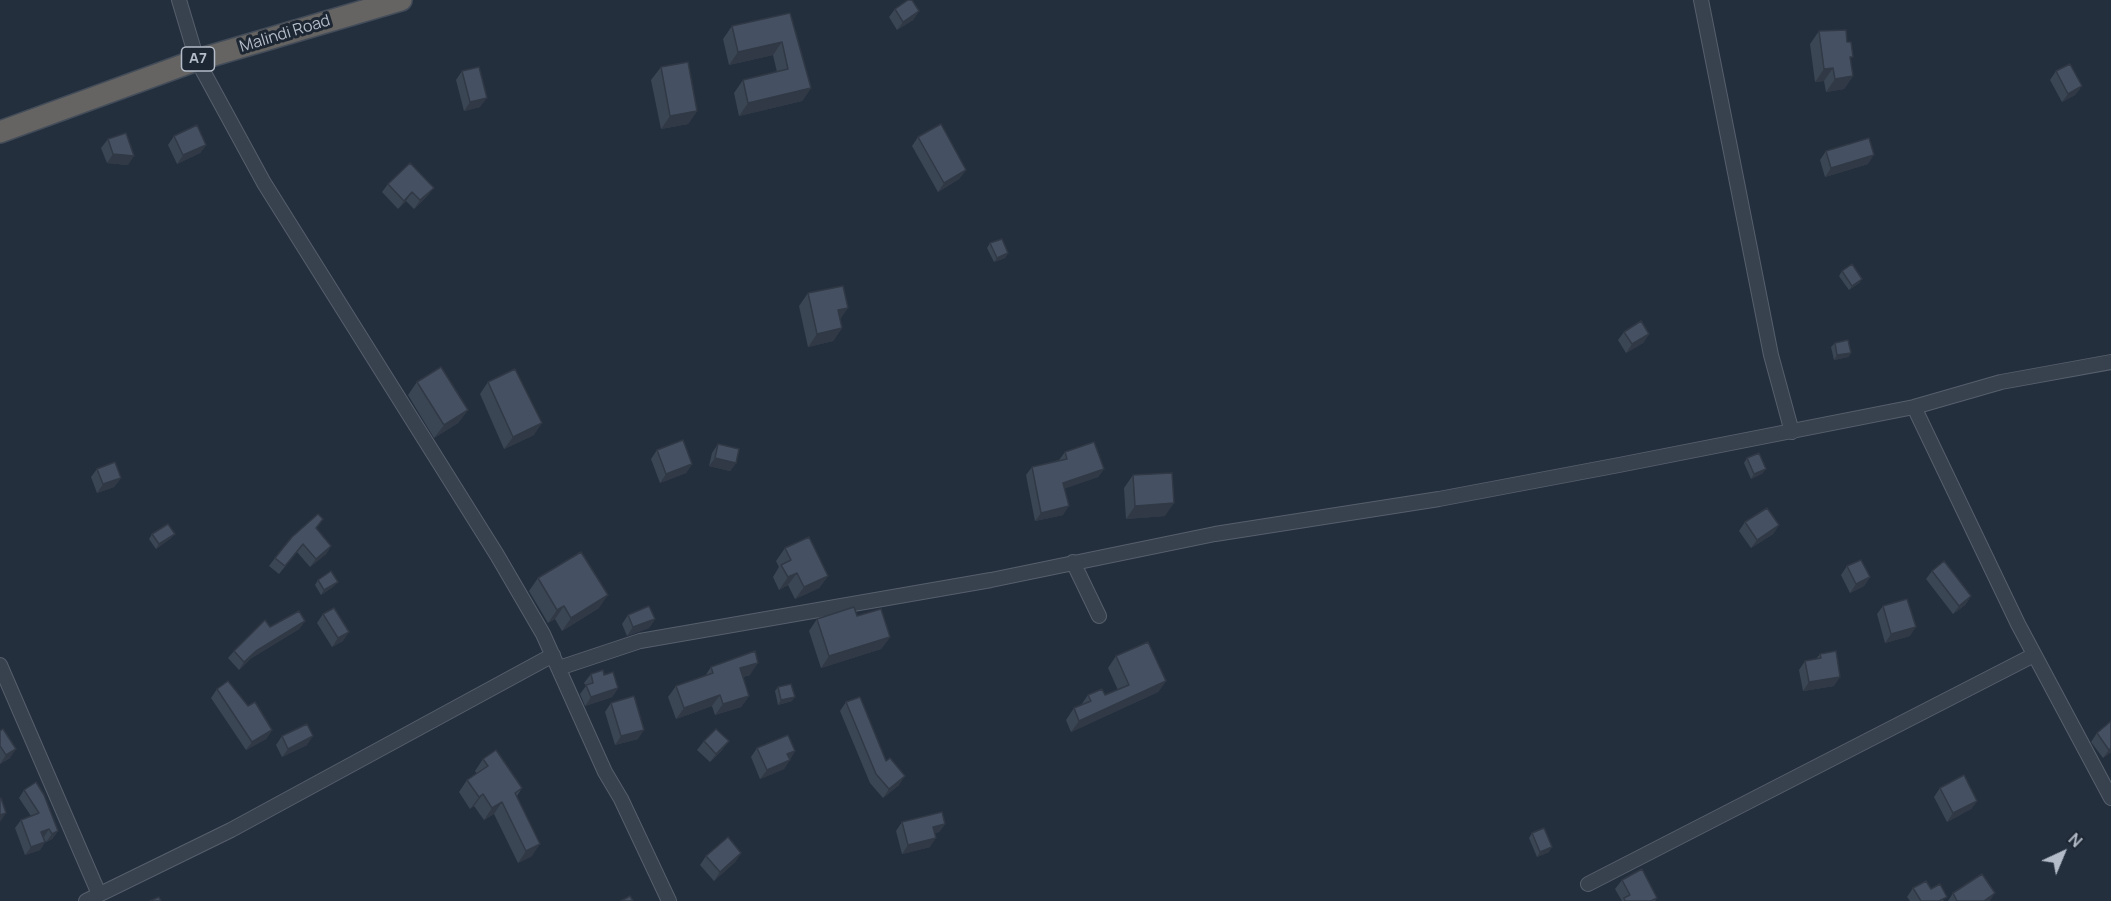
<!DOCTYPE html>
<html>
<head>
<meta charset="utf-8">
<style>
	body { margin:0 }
	#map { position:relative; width:2111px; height:901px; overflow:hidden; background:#242f3e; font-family:Manrope,sans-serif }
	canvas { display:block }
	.north { position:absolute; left:2033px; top:823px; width:60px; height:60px; -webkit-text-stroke:4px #1d2633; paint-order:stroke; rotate:44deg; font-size:16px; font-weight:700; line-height:24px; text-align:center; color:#b4bcc9 }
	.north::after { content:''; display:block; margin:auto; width:21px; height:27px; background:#b4bcc9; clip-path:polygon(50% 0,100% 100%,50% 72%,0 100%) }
</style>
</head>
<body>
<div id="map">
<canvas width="2111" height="901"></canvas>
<div class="north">N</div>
</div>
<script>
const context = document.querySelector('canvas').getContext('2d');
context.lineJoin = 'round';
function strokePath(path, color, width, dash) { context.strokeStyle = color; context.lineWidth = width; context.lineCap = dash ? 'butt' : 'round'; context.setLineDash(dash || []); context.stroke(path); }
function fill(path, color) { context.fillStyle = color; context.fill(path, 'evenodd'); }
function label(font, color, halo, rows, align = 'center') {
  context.font = font + ' Manrope,sans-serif'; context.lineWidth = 6; context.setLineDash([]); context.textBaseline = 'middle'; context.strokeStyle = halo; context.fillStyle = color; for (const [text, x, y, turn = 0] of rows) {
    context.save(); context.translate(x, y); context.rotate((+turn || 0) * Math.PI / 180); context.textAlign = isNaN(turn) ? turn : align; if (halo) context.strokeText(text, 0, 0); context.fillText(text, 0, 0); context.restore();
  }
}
const minor = new Path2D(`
	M 179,0 L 197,60 L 264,183 L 497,555 L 543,634 L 605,772 L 621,799 L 669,901
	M 1701,0 L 1771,355 L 1792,432
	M 1914,407 L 2018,624 L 2111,798
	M 1073,562 L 1099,616
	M 0,665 L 99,894
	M 559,668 L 640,641 L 991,580 L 1215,534 L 1439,499 L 1619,465 L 1914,407 L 2001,382 L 2111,362
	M 1588,884 L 2034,655
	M 86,901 L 231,830 L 553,655`);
const trunk = new Path2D(`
	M 0,132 L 197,60 L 401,0`);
strokePath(minor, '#565f6c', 16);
strokePath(trunk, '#434c59', 24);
strokePath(minor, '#38414e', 14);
strokePath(trunk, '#656462', 21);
fill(new Path2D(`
	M 895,9 L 919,11 L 913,20 L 897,30 L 889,17 Z
	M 790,13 L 811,88 L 802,101 L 739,116 L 734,93 L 743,80 L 777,72 L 773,55 L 729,65 L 723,39 L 732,26 Z
	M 1819,31 L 1851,60 L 1853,76 L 1844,89 L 1826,92 L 1824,81 L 1815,82 L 1810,44 Z
	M 661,67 L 697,111 L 688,124 L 661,129 L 651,80 Z
	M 462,71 L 480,107 L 464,111 L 456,80 Z
	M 2056,71 L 2082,86 L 2075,95 L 2062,102 L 2050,80 Z
	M 174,136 L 206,145 L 200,153 L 177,164 L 168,145 Z
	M 918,137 L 966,170 L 959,179 L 938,192 L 912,146 Z
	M 108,139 L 128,165 L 107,163 L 101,148 Z
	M 1826,151 L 1868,164 L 1825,177 L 1820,160 Z
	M 388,184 L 434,188 L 427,196 L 414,209 L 406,201 L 398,209 L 382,192 Z
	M 990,243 L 1008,253 L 1005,258 L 994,262 L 987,248 Z
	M 1842,271 L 1862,279 L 1859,283 L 1849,290 L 1839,276 Z
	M 808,293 L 840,320 L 842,328 L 833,341 L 808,347 L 799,306 Z
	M 1624,332 L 1649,334 L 1643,343 L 1626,353 L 1618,340 Z
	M 1835,343 L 1851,353 L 1848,357 L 1834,360 L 1831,347 Z
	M 417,382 L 468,410 L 458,423 L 434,438 L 408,395 Z
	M 488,382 L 534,435 L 504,449 L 480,394 Z
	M 718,444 L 736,463 L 730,471 L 709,466 L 712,453 Z
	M 657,450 L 692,464 L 686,473 L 660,483 L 651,459 Z
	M 1065,452 L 1104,469 L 1098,477 L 1065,488 L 1063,515 L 1035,521 L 1026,475 L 1032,467 L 1059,460 Z
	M 1747,458 L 1763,473 L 1751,479 L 1744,463 Z
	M 97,469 L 121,478 L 114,487 L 97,493 L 91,477 Z
	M 1133,475 L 1165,516 L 1126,519 L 1124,488 Z
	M 1745,522 L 1779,525 L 1773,534 L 1751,548 L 1739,531 Z
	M 316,529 L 331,546 L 326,554 L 310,567 L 297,552 L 279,574 L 269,566 L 275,558 Z
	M 152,534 L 171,538 L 156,549 L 149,539 Z
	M 785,548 L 828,576 L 819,588 L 795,599 L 788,585 L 779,590 L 773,577 L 779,567 L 776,561 Z
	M 1847,566 L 1870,577 L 1864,586 L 1850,593 L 1841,575 Z
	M 1932,571 L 1971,596 L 1965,605 L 1953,614 L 1926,579 Z
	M 538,578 L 599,608 L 562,631 L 555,619 L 548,623 L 529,591 Z
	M 318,580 L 334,586 L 321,595 L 315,585 Z
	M 1883,606 L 1910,636 L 1885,643 L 1877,614 Z
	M 323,614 L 343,641 L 332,647 L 317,623 Z
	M 628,615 L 655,619 L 649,628 L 627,636 L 622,624 Z
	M 857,616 L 890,637 L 881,649 L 821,668 L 809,631 L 817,619 Z
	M 305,621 L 299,629 L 250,659 L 239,670 L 228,658 L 234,651 L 270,627 Z
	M 1820,654 L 1834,686 L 1803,691 L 1799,670 L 1805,661 L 1816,659 Z
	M 1116,656 L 1166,681 L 1158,692 L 1071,732 L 1066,720 L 1074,708 L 1081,705 L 1088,695 L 1105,695 L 1118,690 L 1108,668 Z
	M 711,667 L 750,675 L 743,677 L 749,696 L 741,707 L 715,715 L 712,706 L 676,719 L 668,697 L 676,686 L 705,676 Z
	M 591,674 L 604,675 L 618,688 L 612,697 L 585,706 L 580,694 L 586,686 L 584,683 Z
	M 778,687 L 792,701 L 778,705 L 775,691 Z
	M 217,689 L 248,706 L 272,730 L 266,739 L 246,750 L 211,698 Z
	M 846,702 L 886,761 L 899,785 L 883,798 L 870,783 L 840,711 Z
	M 611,703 L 638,739 L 615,745 L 605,712 Z
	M 2111,721 L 2111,752 L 2103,758 L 2091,742 L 2097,733 Z
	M 0,731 L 10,758 L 0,764 Z
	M 282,736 L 307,745 L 282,757 L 276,745 Z
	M 704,741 L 729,741 L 722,750 L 710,762 L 697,750 Z
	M 757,748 L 795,751 L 784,769 L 760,779 L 751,757 Z
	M 483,759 L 522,788 L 517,796 L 532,856 L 518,863 L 494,814 L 484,820 L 474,806 L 470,809 L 459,792 L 467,780 L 477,774 L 475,771 Z
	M 1940,788 L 1977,801 L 1971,809 L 1947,822 L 1934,797 Z
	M 24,790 L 58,831 L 52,839 L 46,842 L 43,837 L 45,842 L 40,850 L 25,855 L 15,828 L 21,820 L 31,816 L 19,798 Z
	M 902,822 L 945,824 L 939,832 L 935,833 L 930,847 L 902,854 L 896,831 Z
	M 1532,833 L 1549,852 L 1537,857 L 1529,838 Z
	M 741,853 L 735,862 L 714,881 L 700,865 L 706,856 Z
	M 1622,880 L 1657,898 L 1655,901 L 1622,901 L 1615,889 Z
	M 1913,888 L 1931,889 L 1944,901 L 1910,901 L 1907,897 Z
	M 1953,893 L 1990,901 L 1948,901 Z`), '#3b4654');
fill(new Path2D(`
	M 919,11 L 913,20 L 897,30 L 903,22 Z
	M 782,42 L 773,55 L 729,65 L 738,52 Z
	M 1833,68 L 1824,81 L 1815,82 L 1824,69 Z
	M 1853,76 L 1844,89 L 1826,92 L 1835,79 Z
	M 2082,86 L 2075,95 L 2062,102 L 2068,94 Z
	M 811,88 L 802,101 L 739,116 L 748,103 Z
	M 487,98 L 480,107 L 464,111 L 470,102 Z
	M 697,111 L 688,124 L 661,129 L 670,116 Z
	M 206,145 L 200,153 L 177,164 L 183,155 Z
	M 113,154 L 134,156 L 128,165 L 107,163 Z
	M 1874,155 L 1868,164 L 1825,177 L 1831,168 Z
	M 966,170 L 959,179 L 938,192 L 944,183 Z
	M 434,188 L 427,196 L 414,209 L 420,200 Z
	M 412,192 L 406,201 L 398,209 L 404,201 Z
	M 1008,253 L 1005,258 L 994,262 L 997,258 Z
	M 1862,279 L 1859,283 L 1849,290 L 1852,286 Z
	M 848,308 L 839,321 L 838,310 Z
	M 842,328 L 833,341 L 808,347 L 817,334 Z
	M 1649,334 L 1643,343 L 1626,353 L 1632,344 Z
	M 1851,353 L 1848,357 L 1834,360 L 1837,355 Z
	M 468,410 L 458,423 L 434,438 L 444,425 Z
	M 542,423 L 534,435 L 504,449 L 513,437 Z
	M 715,458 L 736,463 L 730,471 L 709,466 Z
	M 692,464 L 686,473 L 660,483 L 666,474 Z
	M 1104,469 L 1098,477 L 1058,491 L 1063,483 Z
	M 1766,469 L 1763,473 L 1751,479 L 1754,474 Z
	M 121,478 L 114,487 L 97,493 L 103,484 Z
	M 1174,503 L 1165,516 L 1126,519 L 1135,506 Z
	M 1069,506 L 1063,515 L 1035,521 L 1041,513 Z
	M 1779,525 L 1773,534 L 1751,548 L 1757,540 Z
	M 175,534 L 171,538 L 156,549 L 159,544 Z
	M 331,546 L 326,554 L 310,567 L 316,559 Z
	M 797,573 L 788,585 L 779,590 L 788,577 Z
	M 828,576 L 819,588 L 795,599 L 804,587 Z
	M 1870,577 L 1864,586 L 1850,593 L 1856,584 Z
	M 338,582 L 334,586 L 321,595 L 324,590 Z
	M 608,595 L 599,608 L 562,631 L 571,618 Z
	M 1971,596 L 1965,605 L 1953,614 L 1959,606 Z
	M 564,606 L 555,619 L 548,623 L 557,610 Z
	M 655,619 L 649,628 L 627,636 L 633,627 Z
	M 305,621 L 299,629 L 250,659 L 239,670 L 244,662 L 256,651 Z
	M 1916,627 L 1910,636 L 1885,643 L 1891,634 Z
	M 349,632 L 343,641 L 332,647 L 338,638 Z
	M 890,637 L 881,649 L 821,668 L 829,656 Z
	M 758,663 L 750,675 L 732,679 L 740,668 Z
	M 1840,677 L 1834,686 L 1803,691 L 1809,682 Z
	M 1166,681 L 1158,692 L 1071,732 L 1079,721 Z
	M 618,688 L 612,697 L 585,706 L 591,697 Z
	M 720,695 L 712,706 L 676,719 L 684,708 Z
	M 749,696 L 741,707 L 715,715 L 723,704 Z
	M 795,697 L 792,701 L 778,705 L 781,700 Z
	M 272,730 L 266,739 L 246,750 L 252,742 Z
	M 644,730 L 638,739 L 615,745 L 621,736 Z
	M 313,736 L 307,745 L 282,757 L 288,749 Z
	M 729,741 L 722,750 L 710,762 L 716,754 Z
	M 2111,748 L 2111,752 L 2103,758 L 2109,750 Z
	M 16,749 L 10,758 L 0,764 L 6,755 Z
	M 795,751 L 789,760 L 787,754 Z
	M 790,760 L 784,769 L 760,779 L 767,770 Z
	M 905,776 L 899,785 L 883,798 L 889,789 Z
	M 483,794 L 474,806 L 470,809 L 479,797 Z
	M 1977,801 L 1971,809 L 1947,822 L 1953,813 Z
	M 502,802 L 494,814 L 484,820 L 492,808 Z
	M 6,813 L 0,822 L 0,815 Z
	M 945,824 L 939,832 L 927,835 L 933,827 Z
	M 49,829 L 44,837 L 41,832 Z
	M 58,831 L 52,839 L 46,842 L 52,834 Z
	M 936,838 L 930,847 L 902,854 L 908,845 Z
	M 45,842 L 40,850 L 25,855 L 31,847 Z
	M 540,844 L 532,856 L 518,863 L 526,851 Z
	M 1552,847 L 1549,852 L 1537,857 L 1540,852 Z
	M 741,853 L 735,862 L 714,881 L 720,872 Z
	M 1995,893 L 1990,901 L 1984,901 Z`), '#303945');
const building = new Path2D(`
	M 908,0 L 912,0 L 919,11 L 903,22 L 895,9 Z
	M 790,13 L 811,88 L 748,103 L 743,80 L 788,69 L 782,42 L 738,52 L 732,26 Z
	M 1846,30 L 1847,42 L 1851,42 L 1853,57 L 1850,57 L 1853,76 L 1835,79 L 1833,68 L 1824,69 L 1819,31 Z
	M 688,62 L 697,111 L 670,116 L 661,67 Z
	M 2070,64 L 2082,86 L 2068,94 L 2056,71 Z
	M 479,67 L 487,98 L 470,102 L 462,71 Z
	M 941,124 L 966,170 L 944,183 L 918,137 Z
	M 197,125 L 206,145 L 183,155 L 174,136 Z
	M 126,133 L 134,156 L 113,154 L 108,139 Z
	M 1869,138 L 1874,155 L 1831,168 L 1826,151 Z
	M 410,163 L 434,188 L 420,200 L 412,192 L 404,201 L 388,184 Z
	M 1002,239 L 1008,253 L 997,258 L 990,243 Z
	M 1852,264 L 1862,279 L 1852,286 L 1842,271 Z
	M 843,286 L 848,308 L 838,310 L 842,328 L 817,334 L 808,293 Z
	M 1641,321 L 1649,334 L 1632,344 L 1624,332 Z
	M 1848,340 L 1851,353 L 1837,355 L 1835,343 Z
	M 441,367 L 468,410 L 444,425 L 417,382 Z
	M 515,369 L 542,423 L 513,437 L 488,382 Z
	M 683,440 L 692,464 L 666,474 L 657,450 Z
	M 1094,442 L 1104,469 L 1063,483 L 1069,506 L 1041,513 L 1032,467 L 1067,459 L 1065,452 Z
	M 718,444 L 739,449 L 736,463 L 715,458 Z
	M 1759,453 L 1766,469 L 1754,474 L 1747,458 Z
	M 115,462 L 121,478 L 103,484 L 97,469 Z
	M 1172,473 L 1174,503 L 1135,506 L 1133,475 Z
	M 1767,508 L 1779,525 L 1757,540 L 1745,522 Z
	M 318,514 L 323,519 L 316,528 L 331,546 L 316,559 L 303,544 L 285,566 L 275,558 L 292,537 Z
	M 168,524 L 175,534 L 159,544 L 152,534 Z
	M 809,537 L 828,576 L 804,587 L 797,573 L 788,577 L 781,565 L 791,560 L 785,548 Z
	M 581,552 L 608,595 L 571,618 L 564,606 L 557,610 L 538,578 Z
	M 1861,560 L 1870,577 L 1856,584 L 1847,566 Z
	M 1944,561 L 1971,596 L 1959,606 L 1932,571 Z
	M 331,571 L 338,582 L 324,590 L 318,580 Z
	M 1907,599 L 1916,627 L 1891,634 L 1883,606 Z
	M 649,606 L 655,619 L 633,627 L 628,615 Z
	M 854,607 L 857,616 L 881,609 L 890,637 L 829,656 L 817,619 Z
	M 334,608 L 349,632 L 338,638 L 323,614 Z
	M 299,611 L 305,621 L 256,651 L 244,662 L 234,651 L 265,620 L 270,627 Z
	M 1148,642 L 1166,681 L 1079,721 L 1074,708 L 1091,701 L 1088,695 L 1102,689 L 1105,695 L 1129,685 L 1116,656 Z
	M 755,651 L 758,663 L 740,668 L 749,696 L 723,704 L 720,695 L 684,708 L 676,686 L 713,673 L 711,667 Z
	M 1836,651 L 1840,677 L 1809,682 L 1805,661 L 1821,658 L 1820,654 Z
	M 603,670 L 604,675 L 613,672 L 618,688 L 591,697 L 586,685 L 593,683 L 591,674 Z
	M 228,681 L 248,706 L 255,702 L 272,730 L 252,742 L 217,689 Z
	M 791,684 L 795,697 L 781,700 L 778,687 Z
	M 634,696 L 644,730 L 621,736 L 611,703 Z
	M 860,697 L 886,761 L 890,758 L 905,776 L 889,789 L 876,774 L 846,702 Z
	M 2111,721 L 2111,748 L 2109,750 L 2097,733 Z
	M 307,724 L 313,736 L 288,749 L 282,736 Z
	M 3,729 L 16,749 L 6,755 L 0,746 L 0,731 Z
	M 716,729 L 729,741 L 716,754 L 704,741 Z
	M 788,735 L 795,751 L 787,754 L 790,760 L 767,770 L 757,748 Z
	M 496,750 L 522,788 L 515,793 L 540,844 L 526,851 L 502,802 L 492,808 L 483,794 L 479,797 L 467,780 L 488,766 L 483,759 Z
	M 1964,775 L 1977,801 L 1953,813 L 1940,788 Z
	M 36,782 L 44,795 L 58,831 L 52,834 L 49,829 L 41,832 L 45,842 L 31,847 L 21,820 L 39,813 L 24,790 Z
	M 1,798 L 6,813 L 0,815 L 0,799 Z
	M 942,812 L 945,824 L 933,827 L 936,838 L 908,845 L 902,822 Z
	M 1544,828 L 1552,847 L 1540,852 L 1532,833 Z
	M 728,837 L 741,853 L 720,872 L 706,856 Z
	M 1642,869 L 1657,898 L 1651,901 L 1625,901 L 1624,898 L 1630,895 L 1622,880 Z
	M 1982,874 L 1995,893 L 1984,901 L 1957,901 L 1953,893 Z
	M 1926,881 L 1931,889 L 1940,884 L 1947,897 L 1939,901 L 1921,901 L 1913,888 Z
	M 630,896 L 633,901 L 621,901 Z
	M 159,897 L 161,901 L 150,901 Z`);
fill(building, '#455162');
strokePath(building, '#303945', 1.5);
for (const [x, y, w] of [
	[198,59,33]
]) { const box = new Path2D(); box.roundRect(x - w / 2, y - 12, w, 24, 4.5); context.fillStyle = '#1d2633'; context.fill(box); strokePath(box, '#b4bcc9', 1.5); }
label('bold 15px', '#b4bcc9', null, [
	["A7",198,59]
]);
label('16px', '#b4bcc9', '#1d2633', [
	["Malindi Road",285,34,-17]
]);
</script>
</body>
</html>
